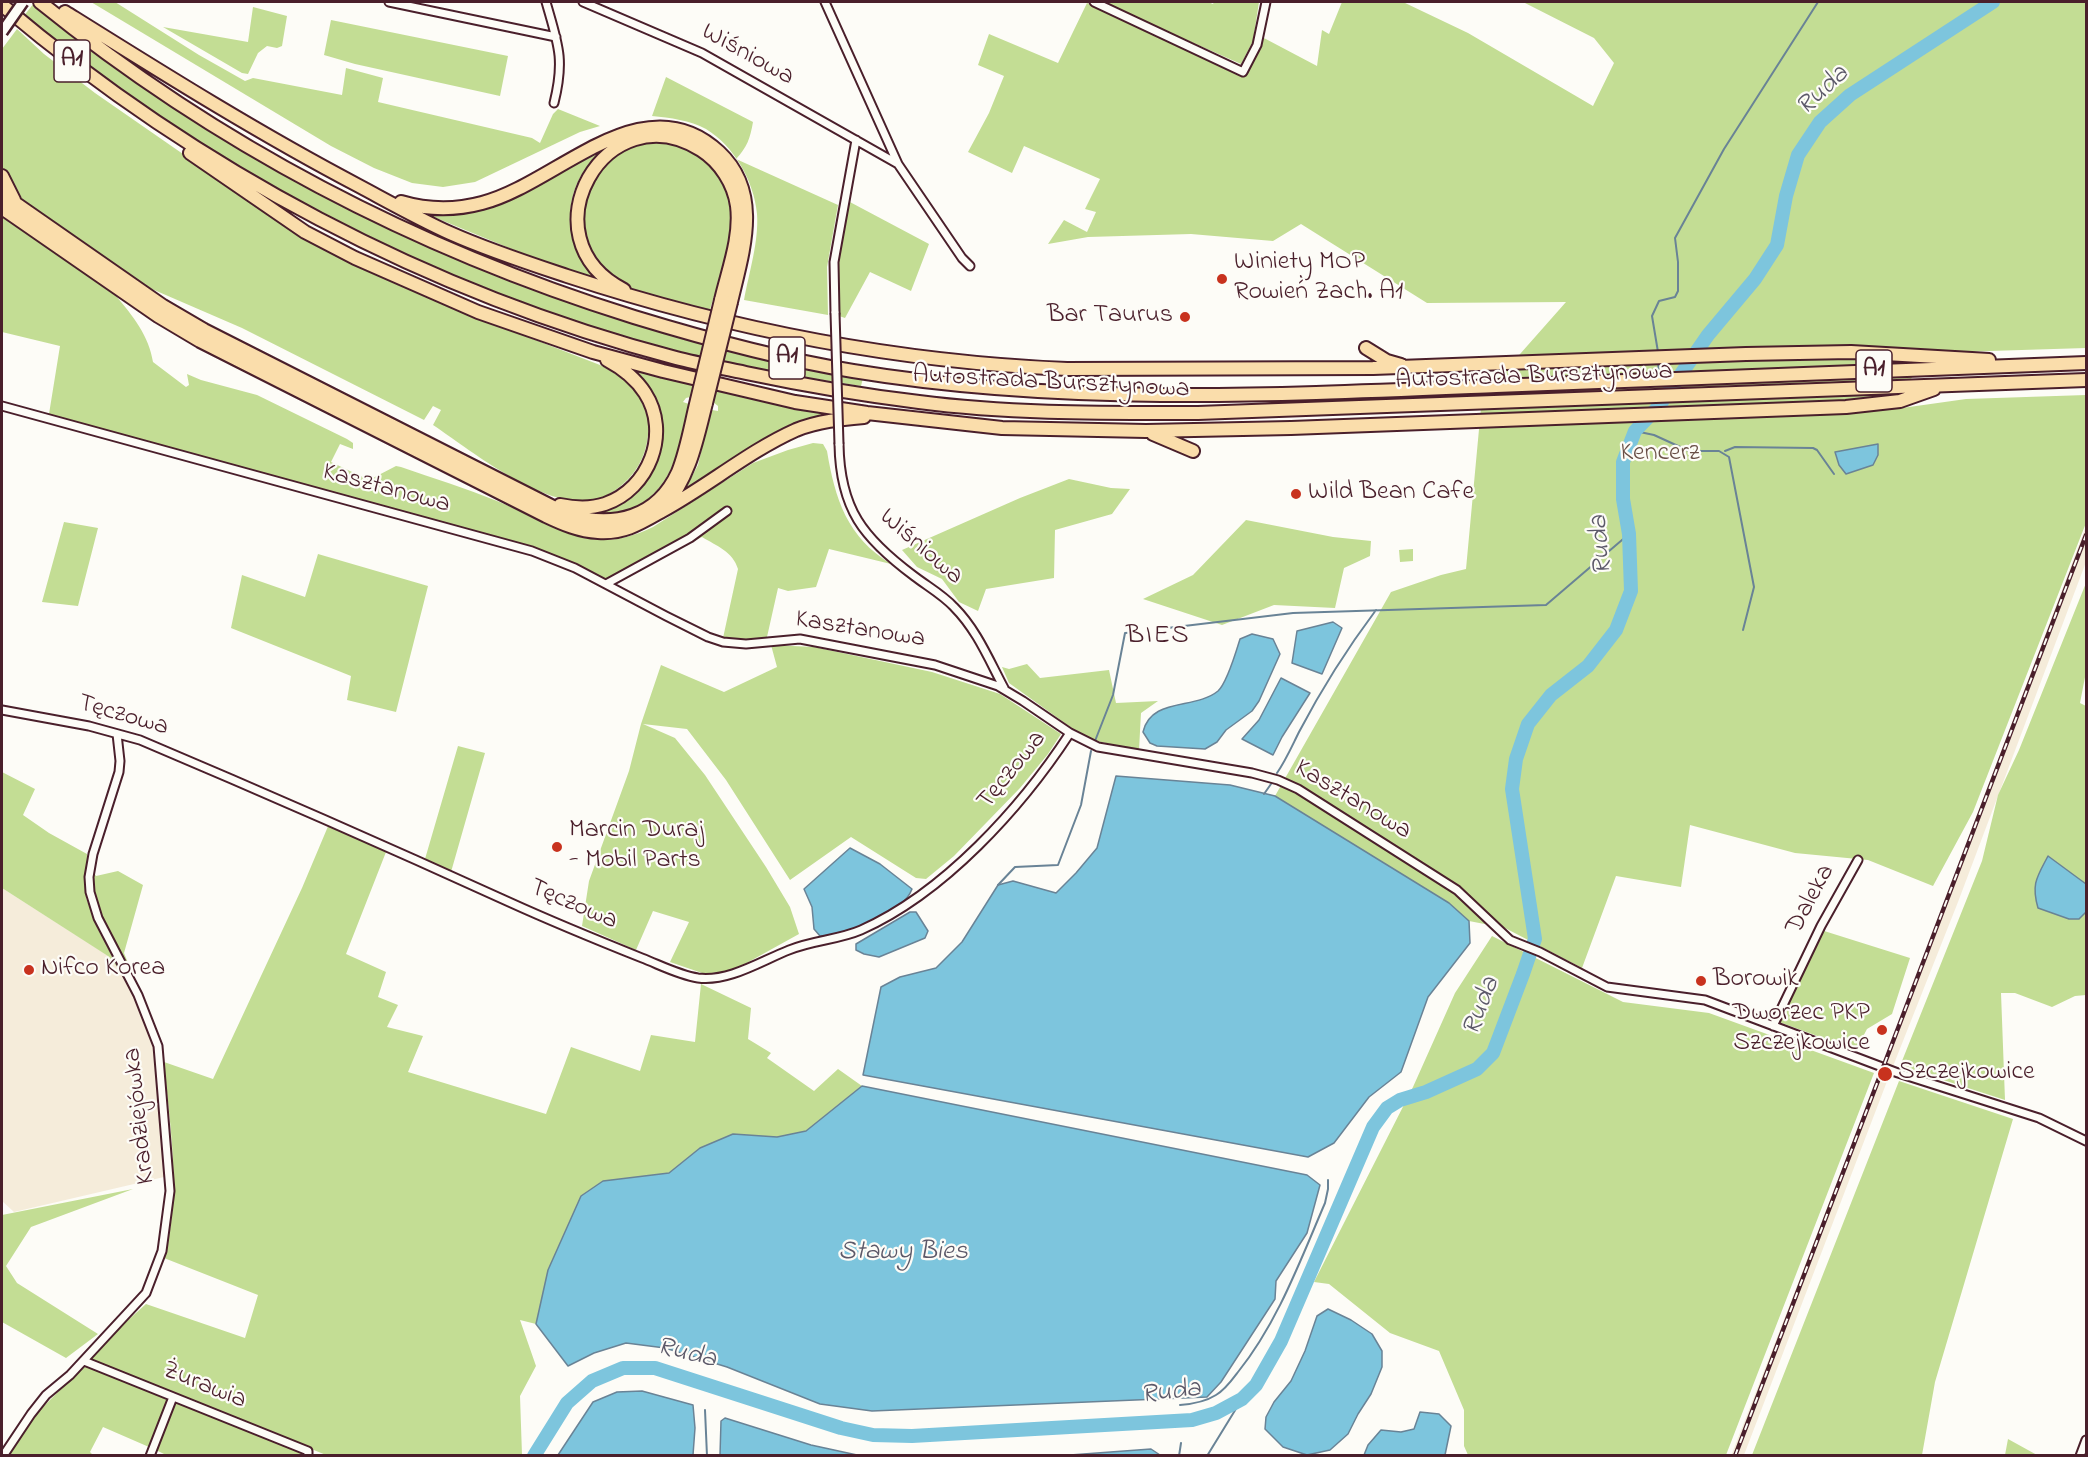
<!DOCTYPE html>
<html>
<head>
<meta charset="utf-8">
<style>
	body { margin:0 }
	#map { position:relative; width:2088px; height:1457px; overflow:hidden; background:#fdfcf7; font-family:"Indie Flower",sans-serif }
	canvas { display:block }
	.frame { position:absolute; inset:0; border:3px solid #4a1f2b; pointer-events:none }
</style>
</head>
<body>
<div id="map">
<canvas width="2088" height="1457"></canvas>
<div class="frame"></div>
</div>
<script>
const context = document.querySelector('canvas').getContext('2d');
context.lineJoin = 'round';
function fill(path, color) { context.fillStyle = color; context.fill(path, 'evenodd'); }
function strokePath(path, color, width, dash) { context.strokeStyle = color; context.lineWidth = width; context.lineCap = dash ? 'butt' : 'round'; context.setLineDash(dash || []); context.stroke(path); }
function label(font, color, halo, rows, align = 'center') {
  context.font = font + ' "Indie Flower",sans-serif'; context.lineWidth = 4.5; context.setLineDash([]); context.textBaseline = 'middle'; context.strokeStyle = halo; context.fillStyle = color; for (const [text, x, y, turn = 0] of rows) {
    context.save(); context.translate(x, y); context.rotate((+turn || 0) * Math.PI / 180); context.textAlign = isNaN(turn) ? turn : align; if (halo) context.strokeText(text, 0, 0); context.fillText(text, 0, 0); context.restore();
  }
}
fill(new Path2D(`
	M 2086,526 L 2086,562 L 1958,902 L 1886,1084 L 1744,1455 L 1731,1456 L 1885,1059 Z
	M 2,888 L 109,956 L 118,968 L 136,999 L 152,1041 L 157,1071 L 164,1177 L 14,1212 L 2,1201 Z`), '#f5ecda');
fill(new Path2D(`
	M 91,2 L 115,2 L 199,55 L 245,81 L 253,78 L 342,95 L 346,68 L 383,78 L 378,102 L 532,138 L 540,143 L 553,114 L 558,109 L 600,126 L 580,132 L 475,182 L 443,187 L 412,183 L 374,168 L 331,146 Z
	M 1101,2 L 1208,2 L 1213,4 L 1214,2 L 1259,2 L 1253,41 L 1241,64 Z
	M 1342,2 L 1403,2 L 1468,33 L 1593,106 L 1614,63 L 1594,38 L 1523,2 L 2086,2 L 2086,348 L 1925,353 L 1895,409 L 1966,399 L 2086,395 L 2086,523 L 1973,812 L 1933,886 L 1868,860 L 1795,853 L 1690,825 L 1681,887 L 1616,876 L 1582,968 L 1505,928 L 1469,921 L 1449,903 L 1275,796 L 1391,592 L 1441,575 L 1466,569 L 1482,397 L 1566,302 L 1427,303 L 1301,224 L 1273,241 L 1191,234 L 1088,237 L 1048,244 L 1064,220 L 1087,232 L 1096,212 L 1085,209 L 1100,179 L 1024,146 L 1012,173 L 968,152 L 989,113 L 1004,76 L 978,65 L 989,34 L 1058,63 L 1087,3 L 1240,73 L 1256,52 L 1262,37 L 1317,66 L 1322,30 L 1329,34 Z
	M 34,3 C 165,106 305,197 460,260 C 511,281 564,299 617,316 C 697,343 779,366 863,378 L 861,386 C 780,374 699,359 620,337 C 576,324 534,308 492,292 C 393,253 295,205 205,147 C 143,107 82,63 23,17 Z
	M 253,7 L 287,16 L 282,46 L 277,48 L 267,46 L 258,53 L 248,74 L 242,73 L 163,27 L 248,42 Z
	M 331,20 L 508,56 L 500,96 L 355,64 L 324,55 Z
	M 17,29 L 44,54 L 95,93 L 307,240 L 440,303 L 600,365 C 630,380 648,400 650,434 L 648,435 C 646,457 635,476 617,489 C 609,494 602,499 593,500 C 544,510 472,451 433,425 L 441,410 L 433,406 L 424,420 L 242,328 L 138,283 L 19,200 L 10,187 L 2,168 L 2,49 Z
	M 666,77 L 753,122 C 750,139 747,147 736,159 L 838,205 L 827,267 L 828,315 L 744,300 C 749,273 759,241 757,214 C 754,181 734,146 706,129 C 690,120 670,118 652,116 Z
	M 657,142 C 680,145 702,154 716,173 C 746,214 723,267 710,310 C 677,302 638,297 611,275 C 585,254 575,214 590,184 C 593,179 598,174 602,170 C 606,165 609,159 614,156 C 626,147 642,144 657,142 Z
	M 600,152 C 579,172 569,194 570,224 L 572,224 C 576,246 584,261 597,280 L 531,257 L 424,213 L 454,214 L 490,207 L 512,198 Z
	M 848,201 L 929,244 L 911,291 L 870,272 L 845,318 L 839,316 L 838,254 Z
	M 2,215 L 116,296 C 133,316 149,336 153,362 L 186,387 L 189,385 L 187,374 L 201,380 L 257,395 L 347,439 L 353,443 L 353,449 L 340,444 L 331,462 L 369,480 L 396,466 L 401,467 C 433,478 465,488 497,501 C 556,524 587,559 653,527 L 753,463 L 788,450 L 813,443 L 823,444 L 827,451 C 835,499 847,537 891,564 L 829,549 L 816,587 L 788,591 L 778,588 L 767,637 L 742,641 L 723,638 L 738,569 C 733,552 717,546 702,537 L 620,578 L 618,583 L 607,578 L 603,578 L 546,552 L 251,473 L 49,414 L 60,346 L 2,332 Z
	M 631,368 L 694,385 L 690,397 L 686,398 L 683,402 L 689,404 C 679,447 674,490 630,510 C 616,516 598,516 584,512 C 598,508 615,504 628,499 C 648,491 661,455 663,435 L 661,435 C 654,402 655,393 631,368 Z
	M 716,390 L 829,414 C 769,427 733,461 683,493 L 698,465 L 710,414 L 712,410 L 718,411 L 718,406 L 713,402 Z
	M 1069,479 L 1111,488 L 1130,489 L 1112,514 L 1055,530 L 1054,578 L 986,589 L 978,611 L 959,602 L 942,579 L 917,567 L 902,550 L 1020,498 Z
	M 1246,520 L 1333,537 L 1371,541 L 1370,556 L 1344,568 L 1335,608 L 1274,605 L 1222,625 L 1143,599 L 1193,575 Z
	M 64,522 L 98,528 L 78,606 L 42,602 Z
	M 1413,549 L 1413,561 L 1400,562 L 1399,550 Z
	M 318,554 L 428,586 L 396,712 L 347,700 L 351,676 L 231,628 L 242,575 L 305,597 Z
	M 2086,583 L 2086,672 L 2080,703 L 2086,706 L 2086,884 L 2048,856 L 2038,908 L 2069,919 L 2079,919 L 2086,912 L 2086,995 L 2075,996 L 2052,1007 L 2015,993 L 2001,993 L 2005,1100 L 1900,1066 L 1982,861 L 1998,795 L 2019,750 Z
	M 771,645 L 814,647 L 932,672 L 1000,694 L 1061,734 L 1048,754 L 1020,788 L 954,856 L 926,879 L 916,878 L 851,837 L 790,880 L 726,780 L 687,729 L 643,724 L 675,738 L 705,775 L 766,867 L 790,907 L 799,934 L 734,970 L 705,974 L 670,962 L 689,922 L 653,911 L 636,950 L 582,926 L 589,881 L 629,771 L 641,724 L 661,665 L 724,692 L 777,667 Z
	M 1027,664 L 1040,678 L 1109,670 L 1116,703 L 1158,701 L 1141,713 L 1139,750 L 1087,739 L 1009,683 L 1002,667 L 1009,669 Z
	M 458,746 L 485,753 L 451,872 L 425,859 Z
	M 2,772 L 35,789 L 23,815 L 49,833 L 87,854 L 86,898 L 98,929 L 118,968 L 108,956 L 2,888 Z
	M 329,824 L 386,852 L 346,954 L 386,972 L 378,997 L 398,1005 L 387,1027 L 423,1036 L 408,1072 L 546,1114 L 571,1047 L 640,1071 L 651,1035 L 695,1042 L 701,984 L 751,1008 L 748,1039 L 771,1053 L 767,1058 L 814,1091 L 838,1069 L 862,1086 L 806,1131 L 777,1137 L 733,1134 L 700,1148 L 669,1173 L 603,1181 L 548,1270 L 536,1324 L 520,1320 L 536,1366 L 520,1396 L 522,1455 L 326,1455 L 87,1357 L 146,1304 L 245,1338 L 258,1295 L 164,1258 C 182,1194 170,1128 164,1062 L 213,1079 L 302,888 Z
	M 93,871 L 96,876 L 118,871 L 143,885 L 124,953 L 131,970 L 105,926 L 94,897 Z
	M 1821,930 L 1910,958 L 1892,1014 L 1867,1029 L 1856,1050 L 1779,1022 Z
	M 1492,936 L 1623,1002 L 1709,1013 L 1874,1073 L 1726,1455 L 1468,1455 L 1464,1446 L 1464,1410 L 1439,1351 L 1390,1333 L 1329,1284 L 1314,1282 L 1413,1087 L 1455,993 Z
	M 1899,1081 L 2013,1119 L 1935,1382 L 1922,1455 L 1752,1455 Z
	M 133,1189 L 31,1227 L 6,1266 L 17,1283 L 98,1334 L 66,1358 L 2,1322 L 2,1215 Z
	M 84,1366 L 167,1399 L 149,1447 L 103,1427 L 90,1452 L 93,1455 L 7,1456 L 39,1411 Z
	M 176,1401 L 302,1453 L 304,1455 L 168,1456 L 156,1450 Z
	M 2008,1439 L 2037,1455 L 2005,1455 Z`), '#c3dd94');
const water = new Path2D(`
	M 1878,444 L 1878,455 L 1873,465 L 1846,474 L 1839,465 L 1835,452 Z
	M 1333,622 L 1342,628 L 1322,674 L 1292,663 L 1297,631 Z
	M 1252,634 L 1273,639 L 1280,654 L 1259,701 L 1252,711 L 1226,730 L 1217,742 L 1205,749 L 1157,746 L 1150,743 L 1143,732 C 1151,697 1195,710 1218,691 C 1227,683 1236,652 1240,639 Z
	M 1281,678 L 1310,693 L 1282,737 L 1273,755 L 1242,739 L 1259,720 Z
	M 1116,776 L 1230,785 L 1275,796 L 1449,903 L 1469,921 L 1470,943 L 1428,997 L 1401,1072 L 1369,1097 L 1334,1143 L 1308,1157 L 863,1075 L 881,987 L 900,977 L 936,968 L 962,942 L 998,885 L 1013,881 L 1056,893 L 1076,873 L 1097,848 Z
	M 850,848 L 880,864 L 912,889 C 903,914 844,936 820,936 L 814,929 L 812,907 L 804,889 Z
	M 2048,856 L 2086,884 L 2086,912 L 2079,919 L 2069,919 L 2038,908 C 2031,884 2037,877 2048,856 Z
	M 910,912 L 916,912 L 928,931 L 925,938 L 879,957 L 864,954 L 856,950 L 856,944 Z
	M 862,1086 L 1307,1175 L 1320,1185 L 1307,1233 L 1276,1281 L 1275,1299 L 1221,1382 L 1207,1397 L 872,1411 L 820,1404 L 727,1367 L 665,1348 L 626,1343 L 594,1353 L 568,1366 L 536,1324 L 548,1270 L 581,1196 L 603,1181 L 669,1173 L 700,1148 L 733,1134 L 777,1137 L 806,1131 Z
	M 1328,1309 L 1351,1320 L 1372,1334 L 1382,1351 L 1382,1367 L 1371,1394 L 1358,1414 L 1348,1434 L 1330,1450 L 1307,1455 L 1283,1447 L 1265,1429 L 1266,1417 L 1274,1402 L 1291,1381 L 1305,1351 L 1317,1316 Z
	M 642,1391 L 693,1405 L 695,1428 L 693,1455 L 558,1455 L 593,1402 L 617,1392 Z
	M 1420,1412 L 1439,1414 L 1451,1426 L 1445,1455 L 1364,1455 L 1368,1445 L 1381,1430 L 1401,1432 L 1414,1429 Z
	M 725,1418 L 811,1445 L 857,1455 L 720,1455 L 721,1421 Z
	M 1151,1449 L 1160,1455 L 1070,1455 Z`);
fill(water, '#7dc5dd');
strokePath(water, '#698396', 1.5);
strokePath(new Path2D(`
	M 1658,352 L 1652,316 L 1659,301 L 1675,297 L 1678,291 L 1678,262 L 1675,238 L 1724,149 L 1818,2
	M 1658,361 L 1659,376
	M 1635,431 L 1654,435 L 1689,451 L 1719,451 L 1729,457 L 1754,587 L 1743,630
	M 1725,451 L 1735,447 L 1813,448 L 1817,450 L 1834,474
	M 1159,629 L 1293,613 L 1546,605 L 1629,534
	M 1095,741 L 1113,695 L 1125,633 L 1139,632
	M 1277,773 C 1286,760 1292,746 1299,732 C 1320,692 1349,646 1376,610
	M 1264,794 L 1271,784
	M 998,885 L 1015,867 L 1058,865 L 1081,805 L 1091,751
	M 1180,1405 C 1193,1404 1205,1402 1216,1395 C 1225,1390 1232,1380 1238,1372 C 1278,1322 1300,1261 1325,1203 L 1328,1189 L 1328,1180
	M 705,1410 L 707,1456
	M 1179,1456 L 1181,1443
	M 1207,1456 L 1242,1399`), '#698396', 2);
strokePath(new Path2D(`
	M 534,1456 L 567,1403 L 592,1381 L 623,1368 L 655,1368 L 841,1428 L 873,1435 L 912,1436 L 1192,1420 L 1216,1413 L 1242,1399 L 1256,1385 L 1281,1341 L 1373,1127 L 1387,1108 L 1400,1100 L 1426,1092 L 1477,1069 L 1493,1053 L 1523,974 L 1535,939 L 1512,789 L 1516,759 L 1528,724 L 1551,695 L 1588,666 L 1616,630 L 1631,591 L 1629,534 L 1623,499 L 1623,462 L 1635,431 L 1659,406 L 1708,335 L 1755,279 L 1777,245 L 1786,196 L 1798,155 L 1820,122 L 1850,95 L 1993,2`), '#7dc5dd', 14);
const street = new Path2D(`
	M 389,2 L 556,37
	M 546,2 C 558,44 565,59 554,103
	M 583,2 L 702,53 L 898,164
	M 825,2 L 898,164 L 962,258 L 970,266
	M 1094,2 L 1243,72 L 1257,45 L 1266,2
	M 835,313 L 834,262 L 856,140
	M 2,406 L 532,551 L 575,568 L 666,616 L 708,637 L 723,642 L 746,644 L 800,639 L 935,665 L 998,686 L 1023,701 L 1070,733 L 1098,747 L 1252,773 L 1278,780 L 1298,789 L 1457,890 L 1510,940 L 1540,952 L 1607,987 L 1705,1000 L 1898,1073 L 2039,1118 L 2086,1141
	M 839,444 C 840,509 863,538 914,576 C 927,586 943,595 954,607 C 977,630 989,660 1004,688
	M 606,584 L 690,538 L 727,511
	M 2,710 L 89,726 L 140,740 C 263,792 386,846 509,902 C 553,922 597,940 642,958 C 660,965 679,975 698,978 C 729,982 761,961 789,950 C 813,940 838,940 861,930 C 944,893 1021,808 1070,733
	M 1773,1026 L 1821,926 L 1858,860
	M 84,1361 L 308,1451 L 308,1456
	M 3,1456 L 31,1414 L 46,1395 L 70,1375 L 146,1293 L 162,1251 L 170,1191 L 158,1046 L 138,995 L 98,918 L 90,892 L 89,877 L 93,854 L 119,772 L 120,761 L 117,734
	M 150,1456 L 173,1397
	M 2080,1456 L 2086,1440`);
const highway = new Path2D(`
	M 40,2 C 218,146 416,249 634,317 C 706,339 779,359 853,371 C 1065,406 1282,395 1496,386 C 1693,378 1890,371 2086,363
	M 2,5 C 197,170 428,293 676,358 C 699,364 723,368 746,373 C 803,385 861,395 919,402 C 1011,414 1105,413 1198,413 L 2086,380
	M 65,12 C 161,72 258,133 359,186 C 389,202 419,219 450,233 C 488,250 528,263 567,276 C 728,329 897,362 1067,369 L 1373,368 L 1746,354 L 1851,352 L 1989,360
	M 190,153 L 305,232 L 355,258 L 478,312 L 593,352 L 663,371 L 795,402 L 867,413 L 1002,428 L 1146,431 L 1291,428 L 1846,407 L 1900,401 L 1934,389
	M 2,176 L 14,200
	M 2,194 L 163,306 L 204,330 L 569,515 C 614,528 657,518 678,472 C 687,450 691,424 697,400
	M 401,202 C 428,210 456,210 482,203 C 557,184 643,81 719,152 C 763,193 743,251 731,302
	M 2,208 L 158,316 L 200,341 L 546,516 C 563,524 579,531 598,532 C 624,534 641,523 662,511 C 708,486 749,451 796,430 C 818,421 841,419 864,417
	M 624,290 C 522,238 606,90 701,150 C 720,162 734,184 737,206 C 741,237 728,270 721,300
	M 1366,348 L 1387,361 L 1401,365
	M 1153,434 L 1193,451
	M 560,505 C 575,508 590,509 605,504 C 649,489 671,433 645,393 C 636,379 622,368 607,360
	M 663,509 C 690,476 696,443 706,403`);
strokePath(street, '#4a1f2b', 11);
strokePath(highway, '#4a1f2b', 16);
strokePath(street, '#fdfcf7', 7);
strokePath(highway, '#faddab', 12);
const rail = new Path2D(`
	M 1735,1456 L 2086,535`);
strokePath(rail, '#4a1f2b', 4.5);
strokePath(rail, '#fdfcf7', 2, [7]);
const streetBridge = new Path2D(`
	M 835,313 L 839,444`);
const secondaryBridge = new Path2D(`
	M 2,32 L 23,2`);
const highwayBridge = new Path2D(`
	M 697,400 L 721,300
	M 706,403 L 731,302`);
strokePath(streetBridge, '#4a1f2b', 11, []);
strokePath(secondaryBridge, '#4a1f2b', 14, []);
strokePath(highwayBridge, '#4a1f2b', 16, []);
strokePath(streetBridge, '#fdfcf7', 7);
strokePath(secondaryBridge, '#fdfcf7', 9);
strokePath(highwayBridge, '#faddab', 12);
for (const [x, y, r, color] of [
	[1222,279,6,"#c8321e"],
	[1185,317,6,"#c8321e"],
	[1296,494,6,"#c8321e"],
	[557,847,6,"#c8321e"],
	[29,970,6,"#c8321e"],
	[1701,981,6,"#c8321e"],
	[1882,1030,6,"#c8321e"],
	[1885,1074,8,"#c8321e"]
]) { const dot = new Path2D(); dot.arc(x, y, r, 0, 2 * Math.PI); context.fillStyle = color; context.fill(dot); strokePath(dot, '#fdfcf7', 2); }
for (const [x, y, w] of [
	[72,61,36],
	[787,358,36],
	[1874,371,36]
]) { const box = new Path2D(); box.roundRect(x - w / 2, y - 21, w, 42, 4.5); context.fillStyle = '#fdfcf7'; context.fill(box); strokePath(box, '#4a1f2b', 1.5); }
label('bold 24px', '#4a1f2b', null, [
	["A1",72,61],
	["A1",787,358],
	["A1",1874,371]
]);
label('26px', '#4a1f2b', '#fdfcf7', [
	["Wiśniowa",747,56,29],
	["Autostrada Bursztynowa",1534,378,-2],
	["Autostrada Bursztynowa",1051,384,3],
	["Kasztanowa",386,490,15],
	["Wiśniowa",920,548,41],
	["Kasztanowa",860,631,9],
	["Tęczowa",123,717,16],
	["Tęczowa",1013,771,-51],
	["Kasztanowa",1352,801,31],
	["Daleka",1812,900,-62],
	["Tęczowa",573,906,23],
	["Kradziejówka",141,1116,-96],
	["Żurawia",204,1387,22]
]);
label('26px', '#4a1f2b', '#fdfcf7', [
	["Winiety MOP",1234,264],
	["Rowień Zach. A1",1234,294],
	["Bar Taurus",1173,317,"right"],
	["Wild Bean Cafe",1308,494],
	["Marcin Duraj",569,832],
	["- Mobil Parts",569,862],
	["Nifco Korea",41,970],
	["Borowik",1713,981],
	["Dworzec PKP",1870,1015,"right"],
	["Szczejkowice",1870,1045,"right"],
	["Szczejkowice",1898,1074]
], 'left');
label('26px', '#684e45', '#fdfcf7', [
	["Kencerz",1660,455]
]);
label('italic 27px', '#5c5969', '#fdfcf7', [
	["Ruda",1824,92,-43],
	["Ruda",1603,545,-95],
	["Ruda",1483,1007,-69],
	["Stawy Bies",903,1254],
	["Ruda",686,1355,14],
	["Ruda",1171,1394,-7]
]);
context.letterSpacing = '1.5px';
label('27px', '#4a1f2b', '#fdfcf7', [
	["BIES",1158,638]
]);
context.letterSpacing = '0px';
</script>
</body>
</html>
